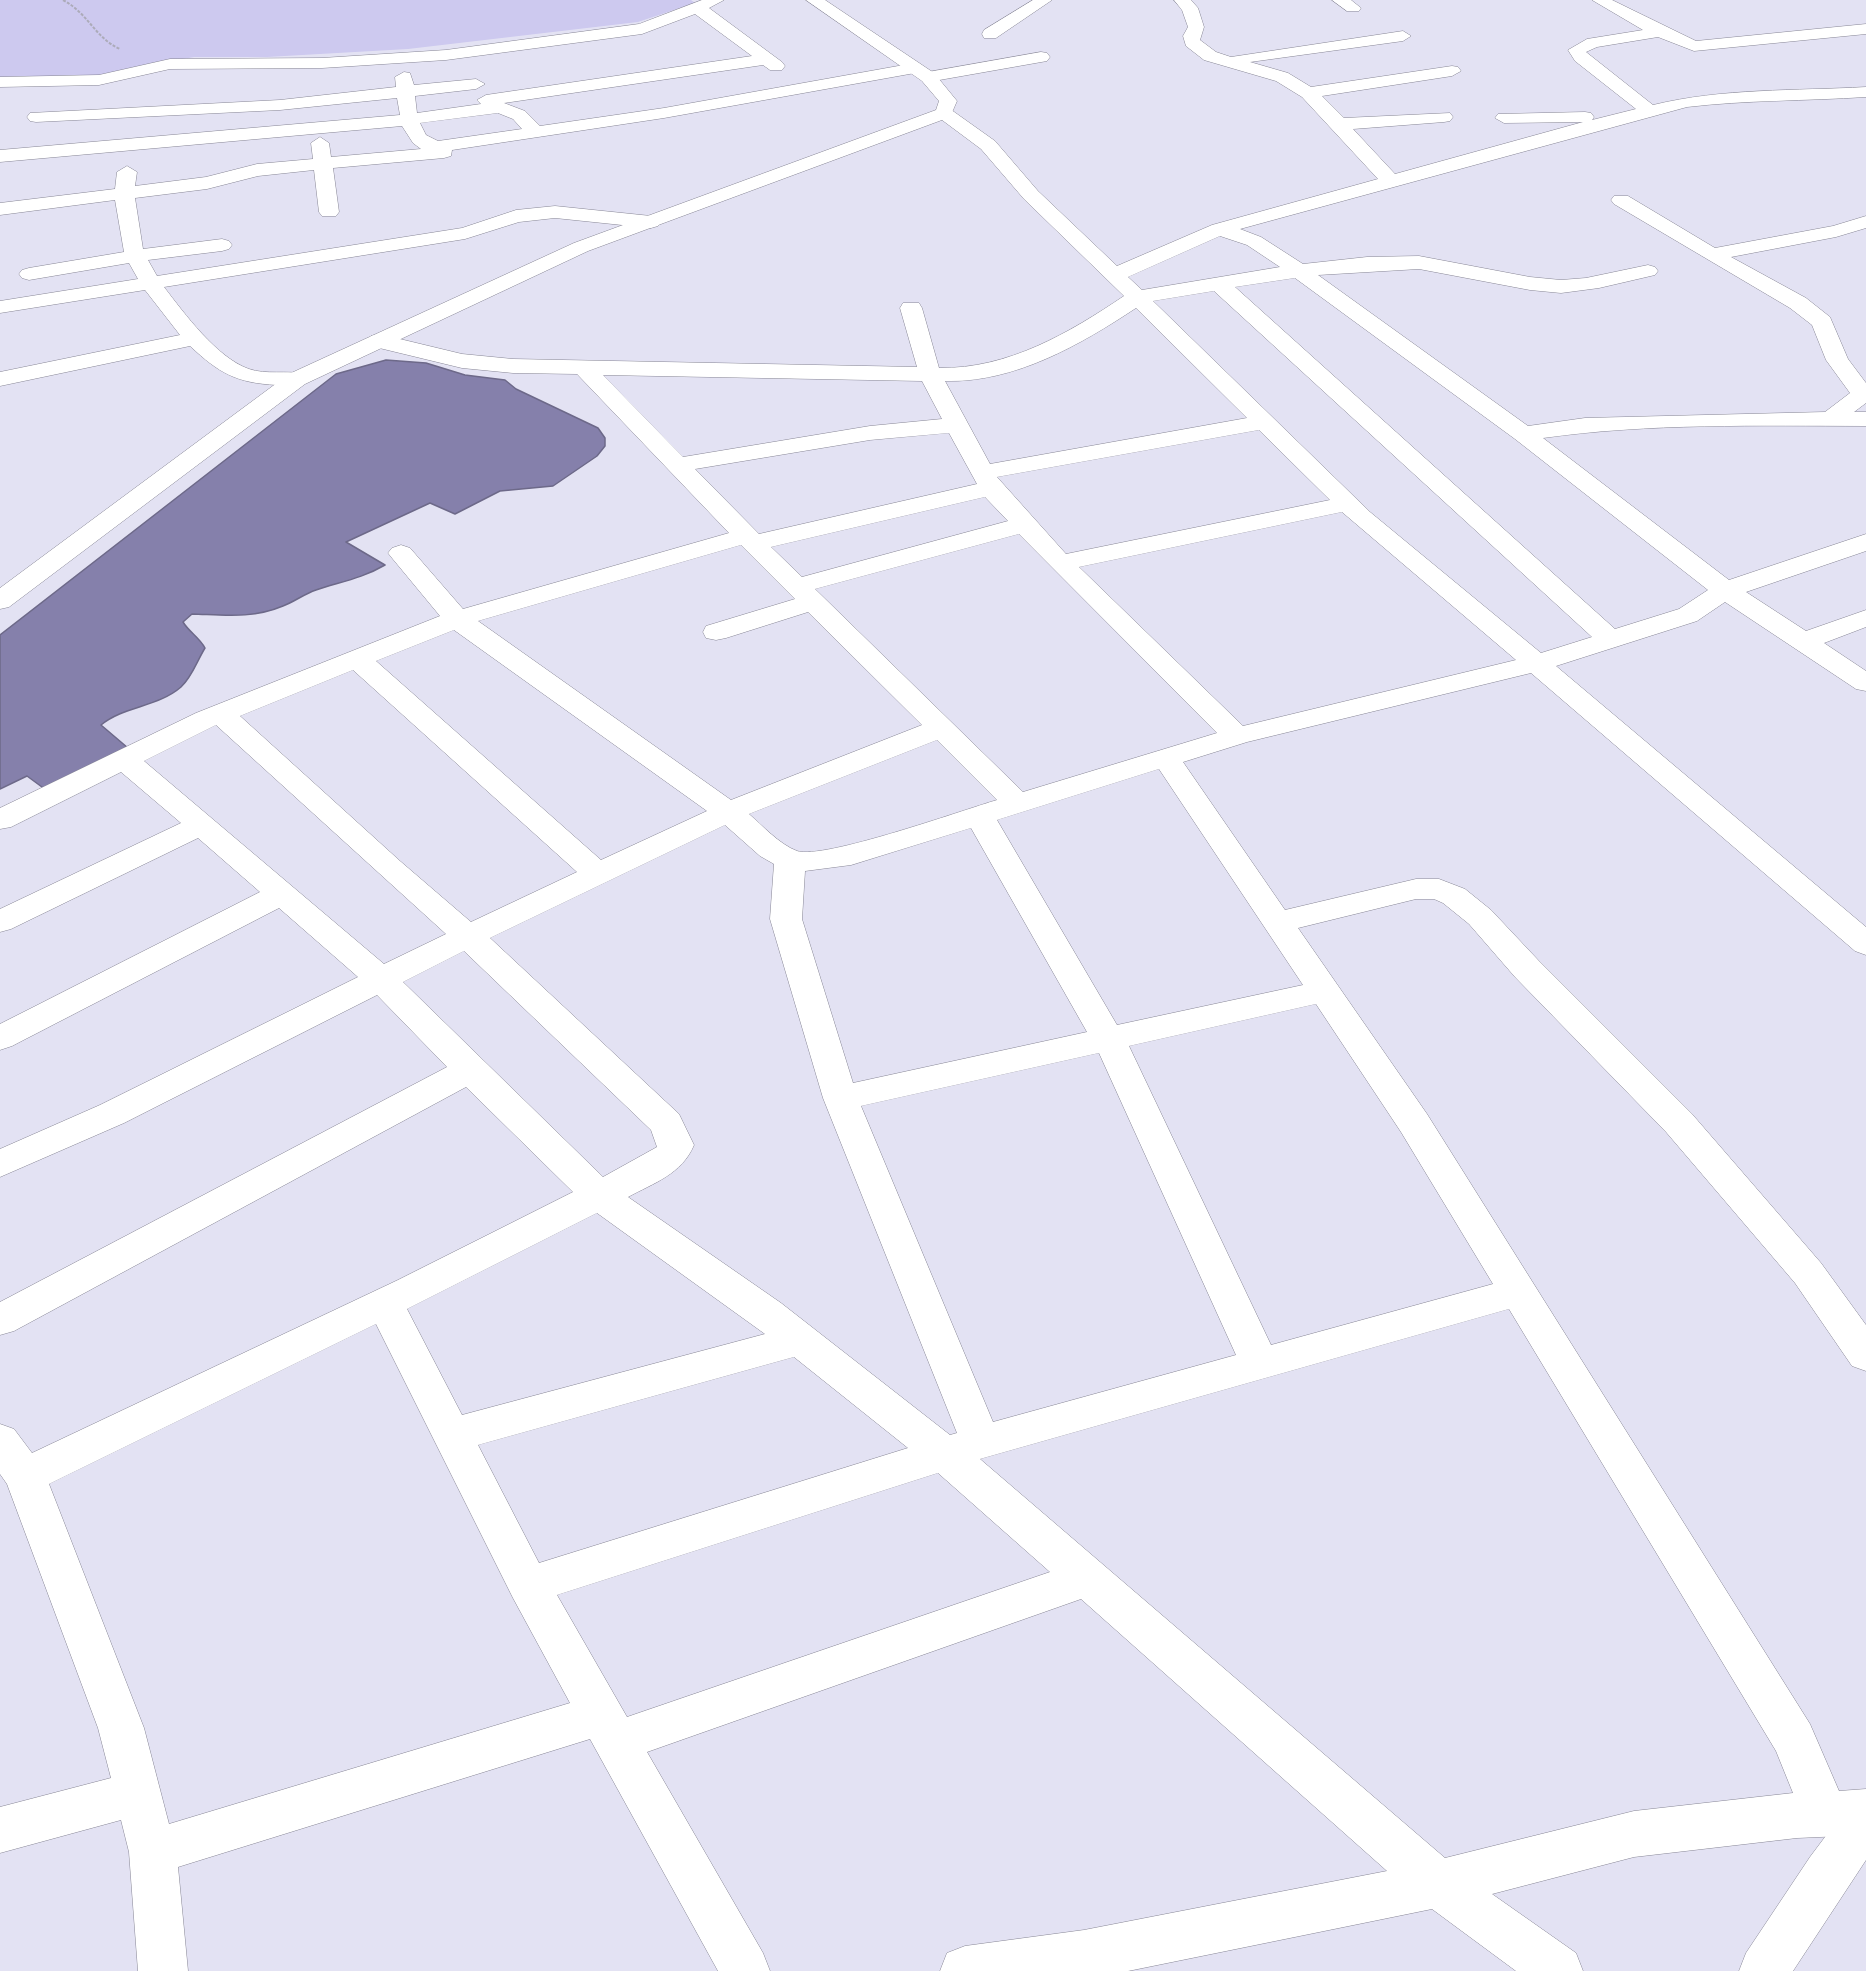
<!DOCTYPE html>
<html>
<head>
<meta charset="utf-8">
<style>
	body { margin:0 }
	canvas { display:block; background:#e3e2f3 }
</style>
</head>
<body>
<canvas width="1866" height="1971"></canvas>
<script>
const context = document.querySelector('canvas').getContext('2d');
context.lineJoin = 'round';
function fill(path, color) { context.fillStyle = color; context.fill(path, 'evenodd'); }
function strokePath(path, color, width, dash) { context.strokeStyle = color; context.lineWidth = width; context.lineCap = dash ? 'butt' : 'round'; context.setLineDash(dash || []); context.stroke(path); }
fill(new Path2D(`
	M 0,0 L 691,0 L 695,3 L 638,22 L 408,49 L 267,57 L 194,57 L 134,68 L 99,78 L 0,79 Z`), '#cdc9ef');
const water = new Path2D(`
	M 386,360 L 426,363 L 465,375 L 505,380 L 516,389 L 598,428 L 605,438 L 605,446 L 597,456 L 553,486 L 500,491 L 455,514 L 430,503 L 346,542 L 385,565 C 363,578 340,582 316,590 C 304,594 294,602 283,606 C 252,619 224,615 192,614 L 183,622 C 189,632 199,637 205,648 C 197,661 192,677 181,687 C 158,707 124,706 101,725 L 128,748 L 46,790 L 27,776 L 0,789 L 0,635 L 336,374 Z`);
fill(water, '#8580ab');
strokePath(water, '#6d6989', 1.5);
const minor = new Path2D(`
	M 702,0 L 724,0 L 709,8 L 782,62 L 785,66 L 782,70 L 770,70 L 763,65 L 504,103 L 525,111 L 540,126 L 664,108 L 915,63 L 924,68 L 915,73 L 664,118 L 452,150 L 451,156 L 444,158 L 333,168 L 339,212 L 336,216 L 322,216 L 319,212 L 314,170 L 258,176 L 207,189 L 135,198 L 143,249 L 222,239 L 229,241 L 232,245 L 229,249 L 222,251 L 148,260 L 157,276 L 462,228 L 516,210 L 555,206 L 651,216 L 658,218 L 661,222 L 658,226 L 651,228 L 555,218 L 519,222 L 465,239 L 164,287 C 184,313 217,358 249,369 C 266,375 287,370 305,374 L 308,379 L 305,384 C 296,386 287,385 277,385 C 236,383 219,373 190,346 L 0,386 L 0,372 L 180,335 L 145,290 L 0,313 L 0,301 L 138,279 L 129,263 L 29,280 L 22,278 L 19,274 L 22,270 L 29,268 L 124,252 L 115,200 L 0,215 L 0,203 L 115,189 L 117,172 L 127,166 L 137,172 L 135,186 L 206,177 L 257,164 L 313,159 L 311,143 L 320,137 L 329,143 L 331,157 L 421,149 L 413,143 L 402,126 L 0,162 L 0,150 L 400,115 L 397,98 L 280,110 L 36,122 L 30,121 L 27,117 L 30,113 L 280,100 L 396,87 L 395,77 L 404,72 L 410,73 L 414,85 L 476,79 L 485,84 L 476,89 L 415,96 L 417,113 L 481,104 L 477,100 L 486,95 L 752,56 L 695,14 L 642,34 L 446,60 L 322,68 L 170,69 L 99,85 L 0,87 L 0,77 L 99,75 L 170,59 L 322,58 L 446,50 L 639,24 ZM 498,113 L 513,119 L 522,129 L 438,141 L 426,135 L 420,123 Z
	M 1033,0 L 1052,0 L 996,38 L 984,38 L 982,34 L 984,30 Z
	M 1174,0 L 1191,0 L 1198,8 L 1204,27 L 1200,40 L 1216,52 L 1231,57 L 1403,31 L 1411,36 L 1403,41 L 1250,62 L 1288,73 L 1311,87 L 1452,66 L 1458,67 L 1461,71 L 1452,76 L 1322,96 L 1344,118 L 1450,113 L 1453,117 L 1450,121 L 1444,122 L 1353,129 L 1395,174 L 1583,122 L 1504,123 L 1495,118 L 1498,114 L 1585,112 L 1591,113 L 1594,117 L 1592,120 L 1636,109 L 1575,61 L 1568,50 L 1587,39 L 1643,30 L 1592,0 L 1612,0 L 1696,41 L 1866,24 L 1866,34 L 1694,51 L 1658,37 L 1597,47 L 1586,52 L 1653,105 C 1723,88 1795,91 1866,87 L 1866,97 C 1806,101 1746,100 1687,107 L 1240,229 L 1261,237 L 1303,264 L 1367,257 L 1419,256 L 1530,277 L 1561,280 L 1586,278 L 1648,265 L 1655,267 L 1658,271 L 1655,275 L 1599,288 L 1561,293 L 1530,290 L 1419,269 L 1318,275 L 1528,426 L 1585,418 L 1825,412 L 1850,393 L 1826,360 L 1812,325 L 1790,308 L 1614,204 L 1611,200 L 1614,196 L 1628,196 L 1715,248 L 1833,226 L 1866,216 L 1866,228 L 1836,237 L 1731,257 L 1806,298 L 1830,317 L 1848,359 L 1866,383 L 1866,403 L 1854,412 L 1866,412 L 1866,426 C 1759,426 1649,423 1543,438 L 1729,580 L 1866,534 L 1866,551 L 1746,592 L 1806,631 L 1866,610 L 1866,627 L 1824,643 L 1866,671 L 1866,691 L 1856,689 L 1725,602 L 1697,621 L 1556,666 L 1866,927 L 1866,955 L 1855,951 L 1531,673 L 1247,742 L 1183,762 L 1285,910 L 1416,879 L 1439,879 L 1465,889 L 1491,910 L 1539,961 L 1692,1114 L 1821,1263 L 1866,1325 L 1866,1371 L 1852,1366 L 1795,1283 L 1666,1132 L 1515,977 L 1469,924 L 1443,903 L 1434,899 L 1416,899 L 1298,928 L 1427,1114 L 1810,1724 L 1839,1791 L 1866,1789 L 1866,1835 L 1797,1838 L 1634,1857 L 1492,1894 L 1576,1953 L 1583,1971 L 1516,1971 L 1432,1909 L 1128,1971 L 940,1971 L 947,1953 L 965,1946 L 1084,1930 L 1387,1871 L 1081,1599 L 647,1752 L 763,1953 L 770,1971 L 718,1971 L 590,1739 L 178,1867 L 188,1971 L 138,1971 L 129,1852 L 121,1820 L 0,1853 L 0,1807 L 111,1778 L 98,1728 L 7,1484 L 0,1474 L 0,1424 L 14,1429 L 32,1453 L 398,1280 L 573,1192 L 466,1087 L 14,1331 L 0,1335 L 0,1302 L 447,1067 L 377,995 L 124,1123 L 0,1177 L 0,1149 L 100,1105 L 358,977 L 279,908 L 12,1046 L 0,1050 L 0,1024 L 260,892 L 198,838 L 11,929 L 0,932 L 0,909 L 181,823 L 121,772 L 11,827 L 0,829 L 0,808 L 196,713 L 440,616 L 392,558 L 388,553 L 392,548 L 401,545 L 410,548 L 463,609 L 729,533 L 577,374 L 513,373 L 462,368 L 371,346 L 368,341 L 371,336 L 379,334 L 462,354 L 513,359 L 917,367 L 900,308 L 903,303 L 919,303 L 922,308 L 939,368 C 1008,369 1069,333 1124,296 L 1024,199 L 981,149 L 938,117 L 935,113 L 944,108 L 950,109 L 995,141 L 1038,191 L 1117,266 L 1212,225 L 1378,179 L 1302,97 L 1276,81 L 1204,60 L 1186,46 L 1183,36 L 1188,27 L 1182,10 ZM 1220,236 L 1247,245 L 1280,267 L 1142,290 L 1128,277 ZM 1295,278 L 1515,439 L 1708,590 L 1679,609 L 1615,629 L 1235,287 ZM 1214,291 L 1592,637 L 1541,653 L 1370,512 L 1153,301 ZM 1136,308 L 1247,418 L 990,464 L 945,381 C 1014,383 1080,345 1136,308 ZM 603,375 L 922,381 L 942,419 L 870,426 L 683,457 ZM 1259,430 L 1330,500 L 1066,554 L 997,477 ZM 949,433 L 977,484 L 759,534 L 695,469 L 870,440 ZM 985,497 L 1008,521 L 802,577 L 771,547 ZM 1342,512 L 1516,660 L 1243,726 L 1079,567 ZM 1019,534 L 1217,733 L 1023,792 L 815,589 ZM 741,545 L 795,599 L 706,626 L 703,632 L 706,638 L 716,640 L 726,638 L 808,612 L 922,725 L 731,800 L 478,621 ZM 454,630 L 707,811 L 601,860 L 376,661 ZM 353,670 L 577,872 L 471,922 L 400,861 L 240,716 ZM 216,725 L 446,934 L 384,964 L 144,761 ZM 937,740 L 997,800 C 963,810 823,860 797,851 C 779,844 763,826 749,814 ZM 1159,769 L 1303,985 L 1117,1025 L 997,820 ZM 725,825 L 760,856 L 774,864 L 770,919 L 823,1098 L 957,1433 L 950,1435 L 781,1303 L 628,1197 C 654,1183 682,1174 694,1145 L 679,1114 L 490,938 ZM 971,828 L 1087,1032 L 853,1083 L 802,919 L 805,871 L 851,865 ZM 464,951 L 651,1130 L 657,1147 L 603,1177 L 403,982 ZM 1316,1004 L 1401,1132 L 1493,1284 L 1271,1345 L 1129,1046 ZM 1099,1053 L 1236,1355 L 993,1422 L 861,1106 ZM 597,1213 L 765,1334 L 462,1415 L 407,1309 ZM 1509,1309 L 1776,1751 L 1793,1793 L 1634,1811 L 1445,1858 L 980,1459 ZM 376,1324 L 513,1598 L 570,1703 L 169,1824 L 144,1728 L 49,1484 ZM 794,1357 L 908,1448 L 539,1563 L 478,1445 ZM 938,1473 L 1050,1572 L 627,1717 L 557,1595 Z
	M 1332,0 L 1351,0 L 1361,8 L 1359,11 L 1347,11 Z
	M 1041,52 L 1047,53 L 1050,57 L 1047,61 L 928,82 L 919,77 L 928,72 Z`);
const tertiary = new Path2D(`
	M 1866,1798 L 1866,1860 L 1793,1971 L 1739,1971 L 1746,1953 L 1810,1857 L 1849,1805 Z`);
const secondary = new Path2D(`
	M 806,0 L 825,0 L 934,73 L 957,101 L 950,117 L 588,251 L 305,384 L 9,607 L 0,609 L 0,588 L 289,374 L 574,243 L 936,110 L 939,101 L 922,81 Z`);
strokePath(minor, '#878695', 1);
strokePath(tertiary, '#878695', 1);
strokePath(secondary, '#878695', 1);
strokePath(new Path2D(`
	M 63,0 C 89,14 95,38 120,49`), '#acabb9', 2, [3, 1.5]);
fill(minor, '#fff');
fill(tertiary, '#fff');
fill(secondary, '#fff');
</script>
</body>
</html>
